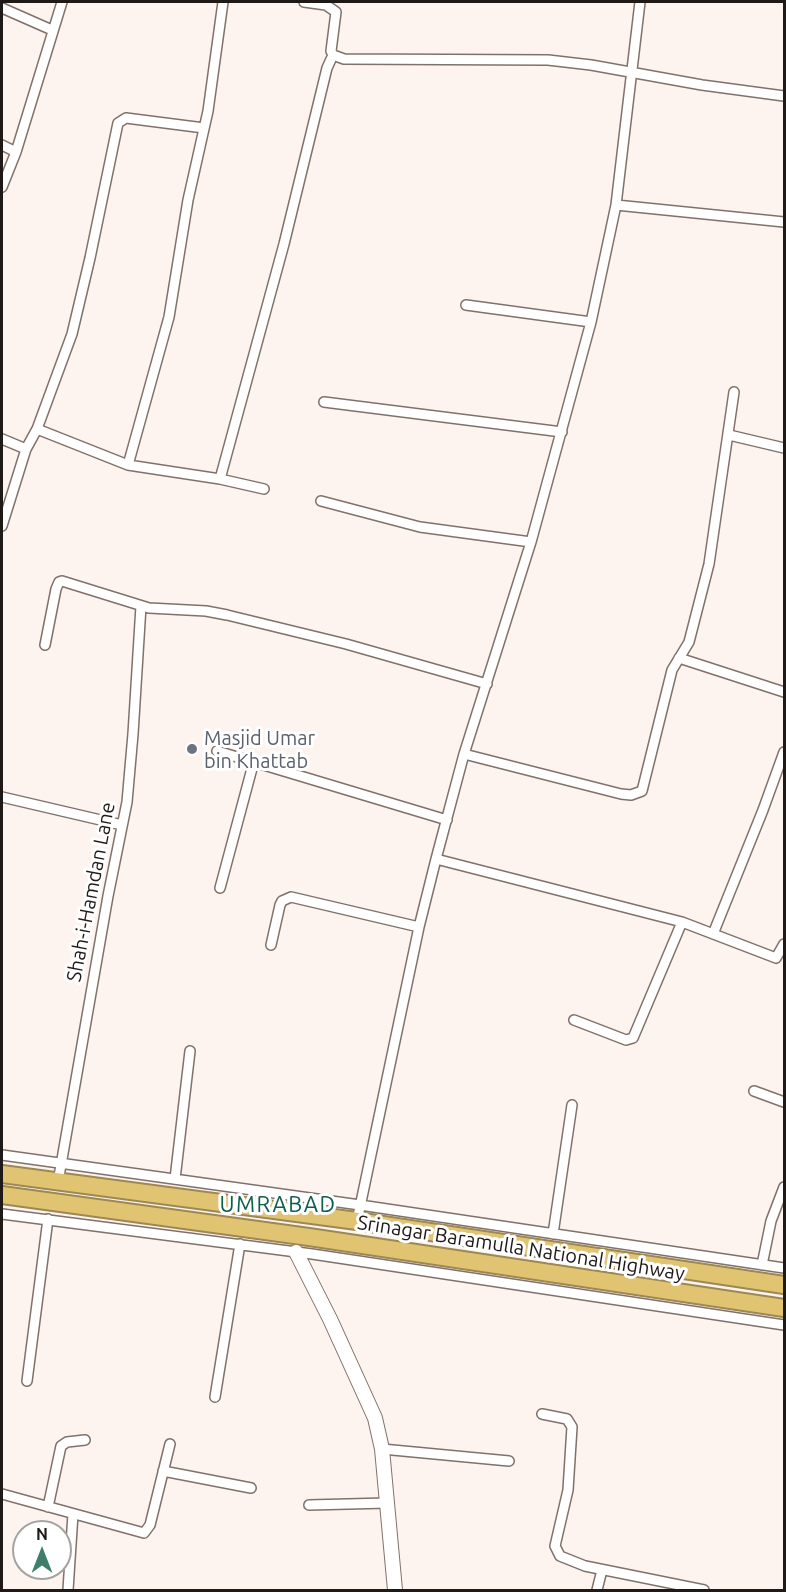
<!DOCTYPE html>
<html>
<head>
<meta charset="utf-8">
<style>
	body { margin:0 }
	#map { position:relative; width:786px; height:1592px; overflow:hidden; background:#fdf3ef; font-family:Ubuntu,sans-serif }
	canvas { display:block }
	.frame { position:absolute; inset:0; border:3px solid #1f1917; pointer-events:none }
	.north { position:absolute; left:12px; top:1520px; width:60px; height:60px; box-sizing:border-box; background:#fff; border:2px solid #a5a3a2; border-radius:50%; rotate:0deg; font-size:16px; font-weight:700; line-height:24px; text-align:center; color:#1f1917 }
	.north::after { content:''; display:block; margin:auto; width:21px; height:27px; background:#3e7e6b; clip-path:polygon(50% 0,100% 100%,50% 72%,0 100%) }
</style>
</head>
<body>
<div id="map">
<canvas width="786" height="1592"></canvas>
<div class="frame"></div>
<div class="north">N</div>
</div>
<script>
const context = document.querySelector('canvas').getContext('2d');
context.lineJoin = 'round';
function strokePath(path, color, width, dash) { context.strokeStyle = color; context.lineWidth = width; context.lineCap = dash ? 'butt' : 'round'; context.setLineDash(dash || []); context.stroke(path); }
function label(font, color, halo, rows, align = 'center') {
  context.font = font + ' Ubuntu,sans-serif'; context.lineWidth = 6; context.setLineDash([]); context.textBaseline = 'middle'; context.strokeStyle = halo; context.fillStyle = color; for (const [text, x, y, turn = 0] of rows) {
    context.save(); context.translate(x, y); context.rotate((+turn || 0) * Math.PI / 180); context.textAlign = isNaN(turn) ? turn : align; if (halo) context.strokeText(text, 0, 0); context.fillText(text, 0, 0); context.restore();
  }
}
const street = new Path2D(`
	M 304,2 L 326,5 L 336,12 L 331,51 L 333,55 L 344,59 L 548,60 L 591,65 L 702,85 L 784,96
	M 2,8 L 52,30
	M 2,145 L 16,152
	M 2,187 L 16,152 L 62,2
	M 616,205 L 784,222
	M 466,305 L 591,322
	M 324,402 L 562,432
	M 37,429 L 128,465 L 220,479 L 264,489
	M 729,435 L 784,448
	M 2,439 L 26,449
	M 128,465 L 169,317 L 188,200 L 208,111 L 223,2
	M 220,479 L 284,244 L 327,68 L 333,55
	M 321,501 L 420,527 L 531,542
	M 2,526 L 26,449 L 37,429 L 72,334 L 90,258 L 118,123 L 126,118 L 204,128
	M 45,645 L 56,589 L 59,582 L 62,581 L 149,608 L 206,611 L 227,615 L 346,644 L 487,684
	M 679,658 L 784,692
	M 217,751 L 447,820
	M 464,754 L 621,794 L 631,795 L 642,791 L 672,670 L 689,642 L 709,564 L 734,392
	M 2,797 L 122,825
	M 436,859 L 682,922 L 776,958 L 784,944
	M 220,888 L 254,761
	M 713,934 L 763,810 L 784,752
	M 271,945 L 280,905 L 282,901 L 291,897 L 419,927
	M 574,1020 L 626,1040 L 633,1038 L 682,922
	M 754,1091 L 784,1102
	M 2,1155 L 360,1205 L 784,1268
	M 175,1179 L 190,1051
	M 58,1182 L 108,896 L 127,802 L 133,734 L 141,606
	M 2,1214 L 312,1254 L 784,1325
	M 357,1221 L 419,927 L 436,859 L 464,754 L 531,542 L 591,322 L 616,205 L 640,2
	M 553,1234 L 572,1105
	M 762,1265 L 771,1221 L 784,1187
	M 27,1381 L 48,1219
	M 215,1397 L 240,1244
	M 542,1414 L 567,1419 L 572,1427 L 568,1490 L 555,1546 L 560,1556 L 585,1566 L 704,1590
	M 382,1449 L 509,1461
	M 163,1471 L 251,1488
	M 2,1494 L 144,1533 L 150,1525 L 170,1444
	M 309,1505 L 387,1503
	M 48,1507 L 61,1446 L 67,1442 L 85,1440
	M 68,1590 L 73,1514
	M 597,1590 L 602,1570`);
const secondary = new Path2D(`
	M 296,1252 L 330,1319 L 375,1418 L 382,1449 L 395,1590`);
const highway = new Path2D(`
	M 2,1174 L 357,1221 L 784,1285
	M 2,1195 L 309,1237 L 784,1308`);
strokePath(street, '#80716b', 12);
strokePath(secondary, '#80716b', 16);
strokePath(highway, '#9d8852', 20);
strokePath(street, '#fff', 9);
strokePath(secondary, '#fff', 14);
strokePath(highway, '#e1c471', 16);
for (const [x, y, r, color] of [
	[192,749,6,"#6b7280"]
]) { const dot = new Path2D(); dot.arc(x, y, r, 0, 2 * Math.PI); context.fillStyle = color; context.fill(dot); strokePath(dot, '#fff', 2); }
label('20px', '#5b616d', '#fff', [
	["Masjid Umar",204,738],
	["bin Khattab",204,761]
], 'left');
label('20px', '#1f1917', '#fff', [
	["Shah-i-Hamdan Lane",91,892,-79],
	["Srinagar Baramulla National Highway",521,1248,9]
]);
context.letterSpacing = '1.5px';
label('22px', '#0d604d', '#fff', [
	["UMRABAD",278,1205]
]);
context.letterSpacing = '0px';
</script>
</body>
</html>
